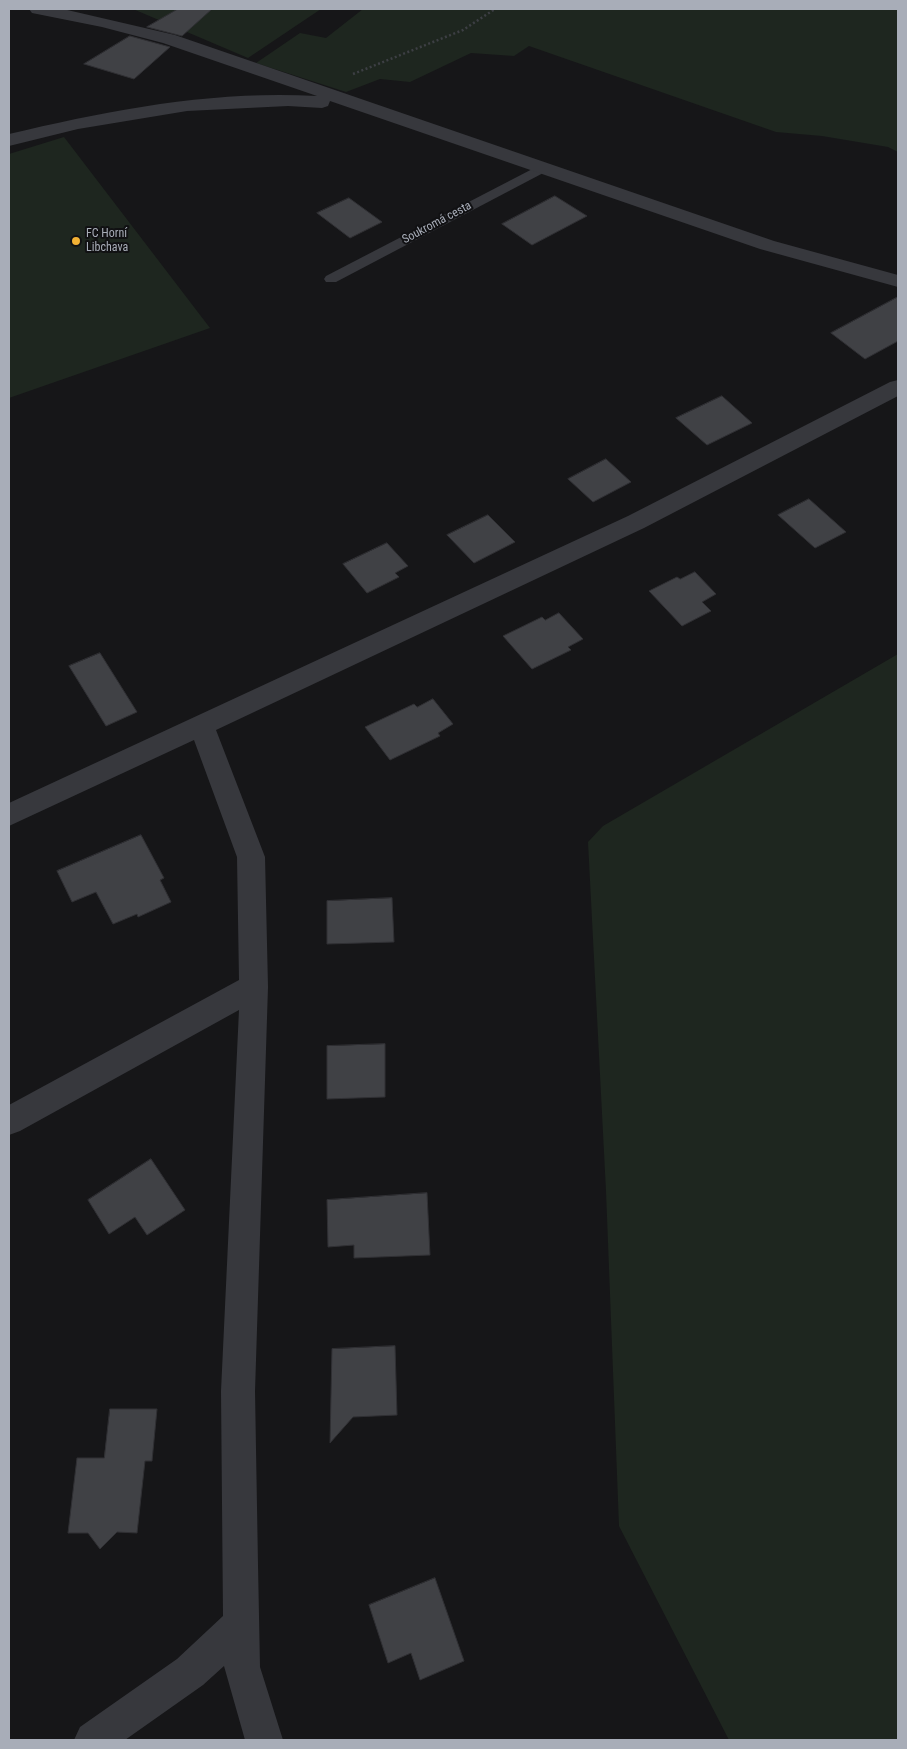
<!DOCTYPE html>
<html>
<head>
<meta charset="utf-8">
<style>
	body { margin:0 }
	#map { position:relative; width:907px; height:1749px; overflow:hidden; background:#161618; font-family:"Roboto Condensed",sans-serif }
	canvas { display:block }
	.frame { position:absolute; inset:0; border:10px solid #a8adb8; pointer-events:none }
</style>
</head>
<body>
<div id="map">
<canvas width="907" height="1749"></canvas>
<div class="frame"></div>
</div>
<script>
const context = document.querySelector('canvas').getContext('2d');
context.lineJoin = 'round';
function fill(path, color) { context.fillStyle = color; context.fill(path, 'evenodd'); }
function strokePath(path, color, width, dash) { context.strokeStyle = color; context.lineWidth = width; context.lineCap = dash ? 'butt' : 'round'; context.setLineDash(dash || []); context.stroke(path); }
function label(font, color, halo, rows, align = 'center') {
  context.font = font + ' "Roboto Condensed",sans-serif'; context.lineWidth = 4; context.setLineDash([]); context.textBaseline = 'middle'; context.strokeStyle = halo; context.fillStyle = color; for (const [text, x, y, turn = 0] of rows) {
    context.save(); context.translate(x, y); context.rotate((+turn || 0) * Math.PI / 180); context.textAlign = isNaN(turn) ? turn : align; if (halo) context.strokeText(text, 0, 0); context.fillText(text, 0, 0); context.restore();
  }
}
fill(new Path2D(`
	M 133,9 L 321,9 L 248,58 Z
	M 363,9 L 898,9 L 898,152 L 888,147 L 822,136 L 776,132 L 529,46 L 514,56 L 471,53 L 410,82 L 380,79 L 346,92 L 256,63 L 300,33 L 326,38 Z
	M 64,137 L 210,328 L 9,398 L 9,154 Z
	M 898,654 L 898,1740 L 729,1740 L 619,1526 L 606,1191 L 588,842 L 603,826 Z`), '#1e261f');
const building = new Path2D(`
	M 178,9 L 212,9 L 182,36 L 147,27 Z
	M 130,36 L 170,47 L 134,79 L 84,64 Z
	M 555,196 L 587,216 L 532,245 L 502,224 Z
	M 349,198 L 382,222 L 350,238 L 317,213 Z
	M 898,297 L 898,341 L 865,359 L 831,333 Z
	M 722,396 L 752,423 L 707,445 L 676,418 Z
	M 606,459 L 631,482 L 593,502 L 568,479 Z
	M 809,499 L 846,532 L 815,548 L 778,515 Z
	M 488,515 L 515,542 L 474,563 L 447,535 Z
	M 387,543 L 408,566 L 395,573 L 399,577 L 367,593 L 343,564 Z
	M 695,572 L 716,594 L 702,602 L 711,611 L 682,626 L 649,591 L 677,577 L 680,579 Z
	M 559,613 L 583,639 L 568,647 L 571,650 L 532,669 L 503,636 L 542,617 L 545,620 Z
	M 100,653 L 137,712 L 106,726 L 69,666 Z
	M 433,699 L 453,724 L 438,733 L 440,736 L 390,760 L 365,727 L 414,704 L 417,707 Z
	M 141,835 L 164,878 L 160,880 L 171,902 L 138,917 L 137,914 L 113,924 L 96,892 L 72,902 L 57,871 Z
	M 392,898 L 394,942 L 327,944 L 327,901 Z
	M 385,1044 L 385,1097 L 327,1099 L 327,1046 Z
	M 151,1159 L 185,1210 L 147,1235 L 135,1217 L 109,1234 L 88,1200 Z
	M 427,1193 L 430,1255 L 354,1258 L 354,1245 L 328,1247 L 327,1200 Z
	M 395,1346 L 397,1415 L 353,1417 L 330,1443 L 332,1349 Z
	M 110,1409 L 157,1409 L 152,1461 L 145,1461 L 137,1533 L 117,1532 L 100,1549 L 88,1533 L 68,1533 L 77,1458 L 104,1458 Z
	M 435,1578 L 464,1661 L 420,1680 L 411,1653 L 388,1663 L 369,1605 Z`);
fill(building, '#404145');
strokePath(building, '#303034', 1);
strokePath(new Path2D(`
	M 353,74 L 463,30 L 495,9`), '#3d3f44', 2.5, [2, 2.5]);
fill(new Path2D(`
	M 542,164 L 549,168 L 547,171 L 336,282 L 326,282 L 324,279 L 326,276 Z`), '#37383d');
fill(new Path2D(`
	M 29,9 L 63,9 L 175,35 L 774,241 L 898,275 L 898,287 L 760,249 L 330,101 L 328,106 L 322,108 L 288,106 L 187,111 L 78,129 L 9,146 L 9,134 C 110,110 213,90 317,96 L 163,43 L 102,27 L 32,13 Z
	M 898,380 L 898,396 L 644,528 L 216,730 L 265,857 L 268,987 L 255,1391 L 258,1565 L 260,1667 L 283,1740 L 245,1740 L 224,1666 L 203,1685 L 125,1740 L 74,1740 L 80,1727 L 177,1659 L 223,1616 L 221,1391 L 239,1010 L 20,1131 L 9,1135 L 9,1105 L 239,980 L 237,857 L 194,740 L 9,826 L 9,803 L 628,516 L 890,382 Z`), '#37383d');
for (const [x, y, r, color] of [
	[76,241,5,"#f2b134"]
]) { const dot = new Path2D(); dot.arc(x, y, r, 0, 2 * Math.PI); context.fillStyle = color; context.fill(dot); strokePath(dot, '#111113', 2); }
label('12px', '#a8adb8', '#111113', [
	["Soukromá cesta",437,223,-28]
]);
label('12px', '#a8adb8', '#111113', [
	["FC Horní",86,234],
	["Libchava",86,248]
], 'left');
</script>
</body>
</html>
